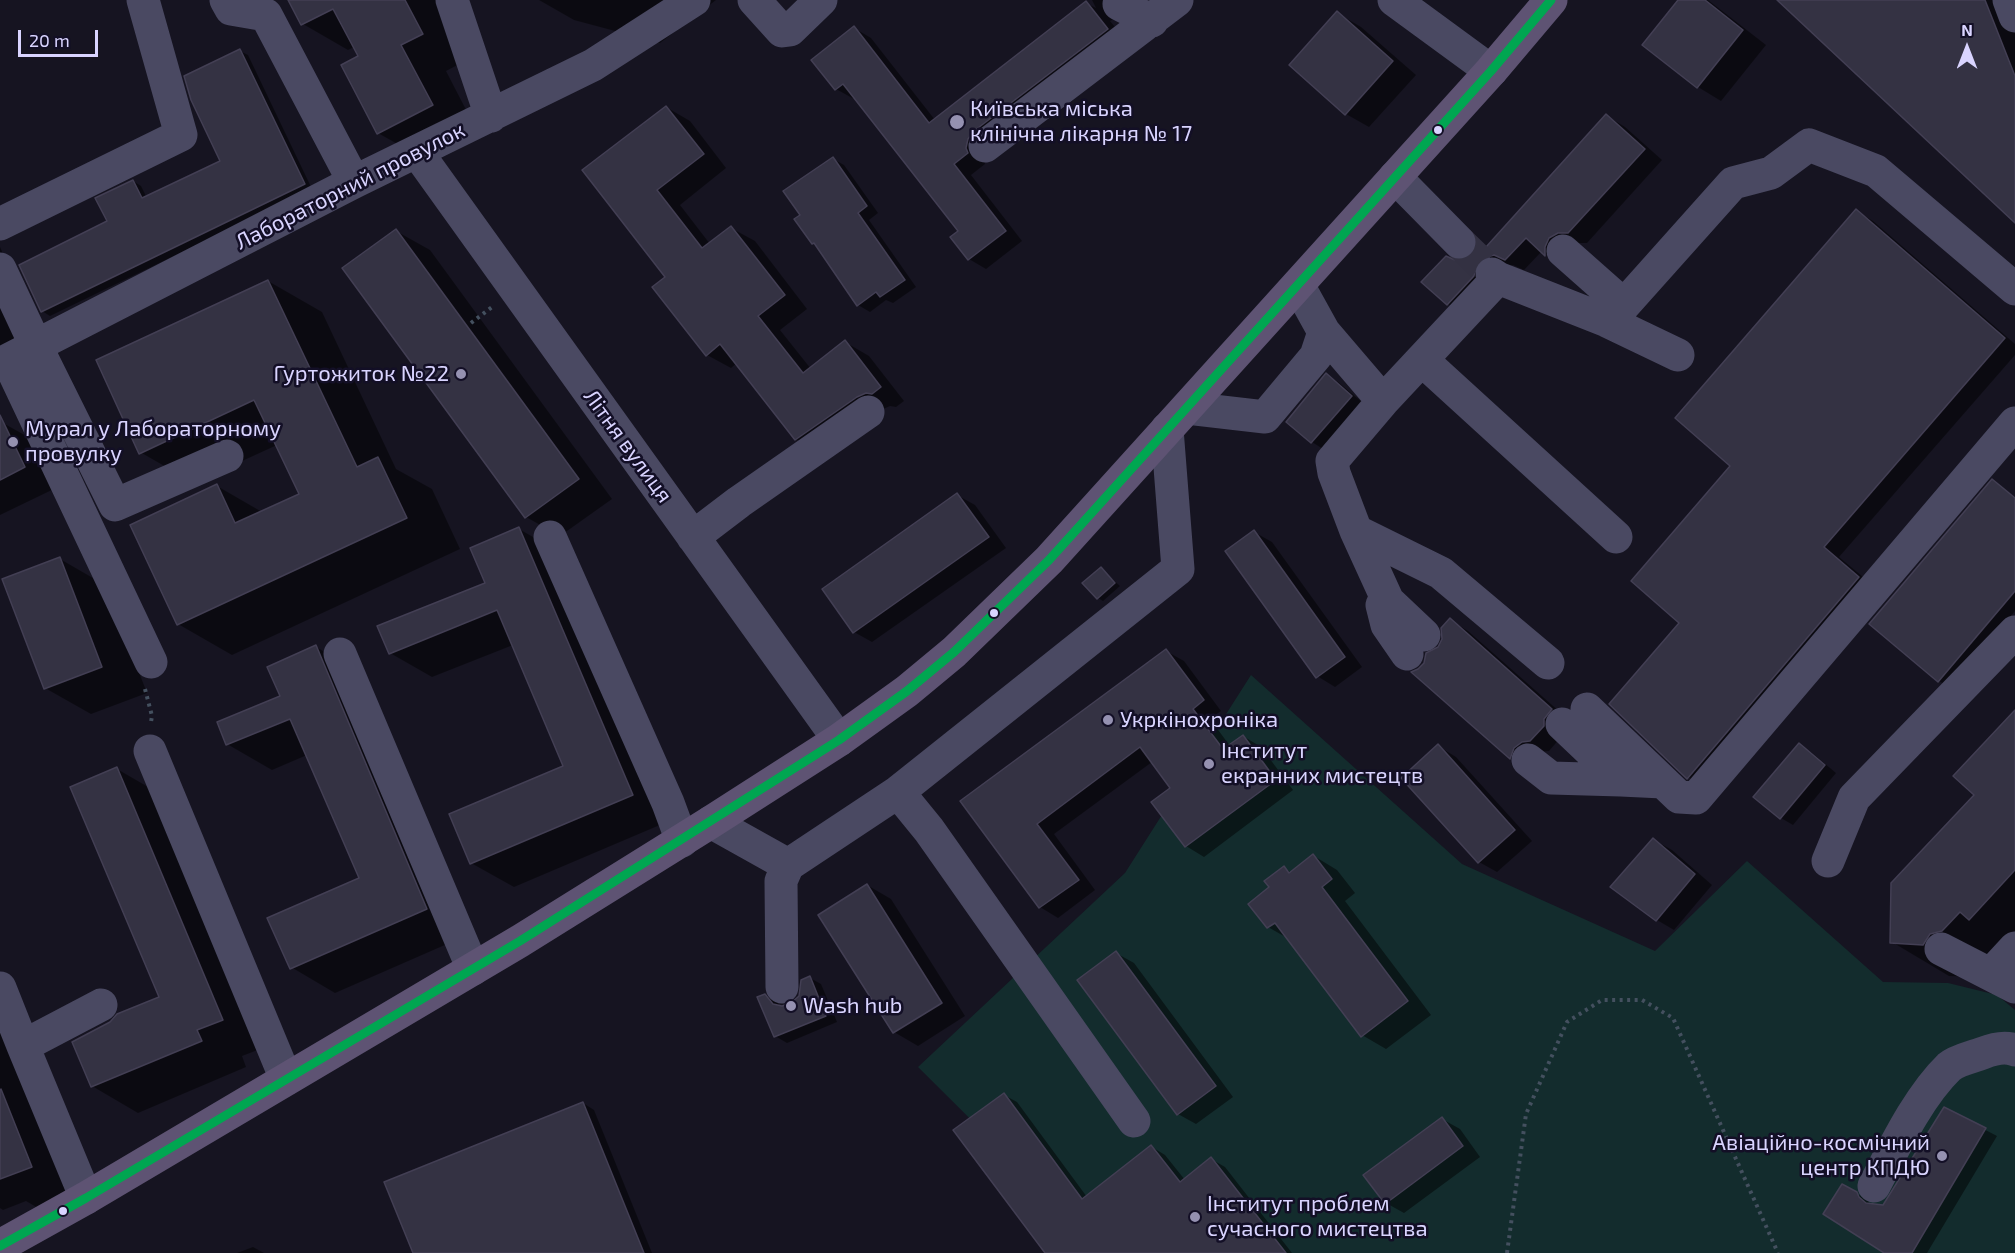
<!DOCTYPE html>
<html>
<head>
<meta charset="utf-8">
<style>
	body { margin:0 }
	#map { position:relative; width:2015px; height:1253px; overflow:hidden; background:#161421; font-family:"Exo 2",sans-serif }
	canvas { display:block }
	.north { position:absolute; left:1937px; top:18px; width:60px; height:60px; -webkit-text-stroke:4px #130f26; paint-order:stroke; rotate:0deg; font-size:16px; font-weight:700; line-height:24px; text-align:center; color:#d9d4ff }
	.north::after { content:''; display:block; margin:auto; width:21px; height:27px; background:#d9d4ff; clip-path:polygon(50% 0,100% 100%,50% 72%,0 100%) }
	.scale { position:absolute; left:18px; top:30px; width:80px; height:27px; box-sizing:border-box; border:3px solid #d9d4ff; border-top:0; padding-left:8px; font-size:18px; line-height:21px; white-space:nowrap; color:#d9d4ff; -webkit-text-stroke:4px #130f26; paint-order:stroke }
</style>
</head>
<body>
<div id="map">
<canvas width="2015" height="1253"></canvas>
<div class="north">N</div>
<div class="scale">20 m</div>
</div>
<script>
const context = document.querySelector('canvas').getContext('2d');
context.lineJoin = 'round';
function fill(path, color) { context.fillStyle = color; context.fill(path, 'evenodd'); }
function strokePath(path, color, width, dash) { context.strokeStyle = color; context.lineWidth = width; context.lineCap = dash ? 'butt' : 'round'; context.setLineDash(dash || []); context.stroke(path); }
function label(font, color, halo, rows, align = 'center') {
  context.font = font + ' "Exo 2",sans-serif'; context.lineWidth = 5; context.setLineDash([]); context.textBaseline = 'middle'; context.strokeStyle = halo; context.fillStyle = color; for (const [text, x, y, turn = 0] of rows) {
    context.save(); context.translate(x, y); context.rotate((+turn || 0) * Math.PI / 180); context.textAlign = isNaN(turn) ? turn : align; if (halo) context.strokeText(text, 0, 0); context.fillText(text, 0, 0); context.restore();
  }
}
fill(new Path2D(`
	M 1251,675 L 1462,864 L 1655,951 L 1747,861 L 1883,982 L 1948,983 L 1997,995 L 2015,1010 L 2015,1253 L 1105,1253 L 918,1067 L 1125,873 Z`), '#132c2d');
fill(new Path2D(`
	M 290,0 L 436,0 L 467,60 L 446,71 L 477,131 L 424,159 L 378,133 L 360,57 L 354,47 L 348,50 L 303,24 Z
	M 539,0 L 716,0 L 660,43 L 574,20 Z
	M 1092,0 L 1116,0 L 1114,19 L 1110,21 L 1125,39 L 984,159 L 985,164 L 971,175 L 1022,241 L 986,269 L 969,259 L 960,231 L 855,97 L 854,99 L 836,89 L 854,28 L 871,38 L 935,120 L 1086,3 L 1096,8 Z
	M 1680,0 L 1708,0 L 1766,45 L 1721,101 L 1698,87 L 1644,45 Z
	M 1780,0 L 2015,0 L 2015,221 Z
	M 1337,13 L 1361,27 L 1416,75 L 1369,127 L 1346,114 Z
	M 240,51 L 248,55 L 312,189 L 50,316 L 42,311 L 109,222 L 133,181 L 141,186 L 147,198 L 222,162 Z
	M 666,107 L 690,121 L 726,168 L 680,205 L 710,244 L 731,228 L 755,241 L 807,309 L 780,330 L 811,369 L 845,342 L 869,356 L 904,401 L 896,407 L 890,406 L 881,410 L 820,452 L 796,439 L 737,363 L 731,368 L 707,355 L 667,277 L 584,170 Z
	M 1607,116 L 1625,127 L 1662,160 L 1587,243 L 1577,243 L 1563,265 L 1542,251 L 1524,270 L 1513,265 L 1502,267 L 1466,315 L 1448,304 L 1454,262 L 1465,261 L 1473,257 L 1478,248 L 1479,241 L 1488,247 Z
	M 833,159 L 844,165 L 878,213 L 869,220 L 916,287 L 893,303 L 886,300 L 870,312 L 858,305 L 818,246 L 813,243 L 802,216 Z
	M 1856,211 L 1873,221 L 2015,344 L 2015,355 L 1839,557 L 1875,587 L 1704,787 L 1688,777 L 1682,623 L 1732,466 Z
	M 396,231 L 430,250 L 612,499 L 560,536 L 526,517 Z
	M 0,247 L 16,283 L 40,348 L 0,366 Z
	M 268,281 L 322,312 L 396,469 L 432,489 L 460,549 L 232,655 L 178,624 L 217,486 L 262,512 L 301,494 L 277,445 L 194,483 L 140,452 Z
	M 1327,375 L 1338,382 L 1363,403 L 1323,449 L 1312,442 Z
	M 3,423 L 37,442 L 58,487 L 0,515 L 0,424 Z
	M 1992,481 L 2015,497 L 2015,611 L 1951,688 L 1939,681 L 1871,624 Z
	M 957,495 L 975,505 L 1006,548 L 872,642 L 854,632 Z
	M 519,529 L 561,553 L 674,819 L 514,887 L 471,863 L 565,767 L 513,645 L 432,677 L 390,653 L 487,584 Z
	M 1254,532 L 1272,542 L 1362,667 L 1335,687 L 1317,676 Z
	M 60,559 L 105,585 L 147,693 L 91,714 L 45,688 Z
	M 1101,569 L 1120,586 L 1103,601 L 1098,598 Z
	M 1450,620 L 1468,631 L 1569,720 L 1561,737 L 1549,751 L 1540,752 L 1528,768 L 1510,758 L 1419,670 L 1439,649 Z
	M 316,647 L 360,672 L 470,934 L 335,993 L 291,967 L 361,879 L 307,755 L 272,770 L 227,744 L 282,697 Z
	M 1166,651 L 1184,661 L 1221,711 L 1210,719 L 1230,746 L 1243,736 L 1261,747 L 1293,790 L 1204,857 L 1186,846 L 1172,788 L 1152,762 L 1054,834 L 1095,890 L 1058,918 L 1040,907 L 962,802 Z
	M 2015,713 L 2015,947 L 1981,977 L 1949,976 L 1892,942 L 1976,795 Z
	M 1799,745 L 1811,752 L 1836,773 L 1793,825 L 1781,818 Z
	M 1438,746 L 1456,757 L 1532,841 L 1497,872 L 1479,862 Z
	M 117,769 L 162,795 L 268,1046 L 242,1056 L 246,1067 L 138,1113 L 92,1086 L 161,998 Z
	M 1654,840 L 1672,850 L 1712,885 L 1674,930 L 1657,920 Z
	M 1314,856 L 1337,870 L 1355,893 L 1345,901 L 1431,1015 L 1386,1049 L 1362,1035 L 1289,939 L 1268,927 L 1272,887 L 1284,868 L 1292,873 Z
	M 867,885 L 891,899 L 965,1016 L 918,1046 L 894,1032 L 820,915 Z
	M 1116,953 L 1134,963 L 1233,1097 L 1196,1124 L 1178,1114 Z
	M 810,978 L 821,984 L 837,1022 L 787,1043 L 775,1036 L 765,995 L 777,1002 L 781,1007 L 792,1005 L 800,996 Z
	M 0,1001 L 77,1193 L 38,1208 L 26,1201 L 3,1210 L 0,1208 Z
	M 1004,1095 L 1017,1102 L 1087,1197 L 1152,1147 L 1165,1155 L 1185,1180 L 1211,1159 L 1225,1167 L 1292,1253 L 1047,1253 Z
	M 583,1103 L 594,1110 L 652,1253 L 415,1253 Z
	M 1945,1109 L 1997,1136 L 1927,1253 L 1887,1253 L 1856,1193 L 1868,1200 L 1870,1205 L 1884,1207 Z
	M 1442,1119 L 1460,1129 L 1480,1157 L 1404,1213 L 1386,1203 Z
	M 253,1247 L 264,1253 L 237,1253 Z`), '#0007');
const building = new Path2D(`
	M 288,0 L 405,0 L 423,34 L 401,45 L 433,105 L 377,134 L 341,65 L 358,56 L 333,9 L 301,25 Z
	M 1678,0 L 1705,0 L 1743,30 L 1697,88 L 1642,45 Z
	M 1777,0 L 1985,0 L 2015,76 L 2015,223 Z
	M 1086,1 L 1108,29 L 974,131 L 968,139 L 966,148 L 968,153 L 954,164 L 1006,231 L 968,260 L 950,237 L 958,231 L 843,84 L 835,90 L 811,60 L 854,26 L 929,123 Z
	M 1337,11 L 1393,61 L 1345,115 L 1289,65 Z
	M 240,49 L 305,184 L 41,312 L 19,265 L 107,221 L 95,198 L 133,180 L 142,198 L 220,161 L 191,100 L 184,76 Z
	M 666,106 L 704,154 L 657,190 L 702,248 L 731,226 L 785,295 L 758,316 L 803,373 L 845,340 L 881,387 L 872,394 L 866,393 L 857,397 L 795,440 L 720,344 L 706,356 L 652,287 L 665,277 L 582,170 Z
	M 1606,114 L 1645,149 L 1568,233 L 1558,233 L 1549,238 L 1545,247 L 1545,256 L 1526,238 L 1505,260 L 1494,255 L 1483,258 L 1476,264 L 1474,276 L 1447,305 L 1421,282 L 1446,256 L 1455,260 L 1464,260 L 1473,255 L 1477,248 L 1477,239 L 1486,247 Z
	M 833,157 L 867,206 L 858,213 L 905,280 L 880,297 L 876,292 L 857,306 L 814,243 L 812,244 L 794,219 L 800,215 L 783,191 Z
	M 1856,209 L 2005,338 L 1824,547 L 1859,577 L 1687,779 L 1609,704 L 1679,623 L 1631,581 L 1730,466 L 1675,418 Z
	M 396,229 L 579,479 L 525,518 L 342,268 Z
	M 268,280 L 357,467 L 378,457 L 407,518 L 177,625 L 130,525 L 217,484 L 235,523 L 299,494 L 254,400 L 139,454 L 96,360 Z
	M 1326,373 L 1352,396 L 1311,443 L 1286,422 Z
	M 0,415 L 25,467 L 0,480 Z
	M 1992,479 L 2015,498 L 2015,591 L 1938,682 L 1869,624 Z
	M 957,493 L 989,537 L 853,633 L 822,589 Z
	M 519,527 L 633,795 L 470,864 L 449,814 L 563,766 L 497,610 L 389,654 L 377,626 L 485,583 L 470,548 Z
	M 1254,530 L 1345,657 L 1316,678 L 1225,551 Z
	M 60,557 L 102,667 L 44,689 L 2,579 Z
	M 1101,567 L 1115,583 L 1097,599 L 1082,583 Z
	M 1450,618 L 1552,709 L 1544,719 L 1544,726 L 1530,741 L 1522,742 L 1514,748 L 1510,759 L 1411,672 L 1418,669 L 1424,663 L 1426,653 L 1438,647 L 1442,639 L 1441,628 Z
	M 316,645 L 427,909 L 290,969 L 267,918 L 359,878 L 290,719 L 226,745 L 217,722 L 280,696 L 267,667 Z
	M 1166,649 L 1204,700 L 1193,709 L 1223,749 L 1243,735 L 1276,780 L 1185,847 L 1151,802 L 1170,788 L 1140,747 L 1037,824 L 1079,880 L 1039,908 L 960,801 Z
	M 2015,710 L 2015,870 L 1969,920 L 1960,912 L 1942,931 L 1930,934 L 1923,945 L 1890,943 L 1891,883 L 1974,795 L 1953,776 Z
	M 1799,743 L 1825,765 L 1780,819 L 1753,797 Z
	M 1438,744 L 1515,830 L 1478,863 L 1401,778 Z
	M 117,767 L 223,1020 L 197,1030 L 202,1041 L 91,1087 L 72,1042 L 110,1022 L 117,1014 L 159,997 L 70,787 Z
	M 1653,838 L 1695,874 L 1656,921 L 1610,887 Z
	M 1313,854 L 1332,879 L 1322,887 L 1408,1001 L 1361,1037 L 1275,923 L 1267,928 L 1248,904 L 1269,887 L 1264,881 L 1284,866 L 1289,873 Z
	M 867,884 L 942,1003 L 893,1033 L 818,915 Z
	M 1116,951 L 1216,1086 L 1177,1115 L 1077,980 Z
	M 810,976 L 826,1016 L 774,1037 L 757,997 L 765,994 L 773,1004 L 782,1006 L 791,1003 L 799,996 L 801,980 Z
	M 1,1089 L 32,1167 L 0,1179 L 0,1090 Z
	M 1004,1093 L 1082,1199 L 1151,1145 L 1180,1182 L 1211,1157 L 1286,1253 L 1045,1253 L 953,1130 Z
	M 583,1102 L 644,1253 L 413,1253 L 384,1182 Z
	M 1944,1107 L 1986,1128 L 1912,1253 L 1884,1253 L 1823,1214 L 1842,1184 L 1857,1192 L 1859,1197 L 1866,1203 L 1883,1205 Z
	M 1442,1117 L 1463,1146 L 1385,1204 L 1363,1175 Z`);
fill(building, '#343243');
strokePath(building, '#433f54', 1.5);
strokePath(new Path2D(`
	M 1459,242 L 1492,274`), '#333142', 33, [33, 16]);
strokePath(new Path2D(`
	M 471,323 L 492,307
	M 145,689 L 152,716 L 151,722
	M 1507,1253 L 1526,1114 L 1567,1022 L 1602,1000 L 1642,1000 L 1673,1018 L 1778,1253`), '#44505f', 4, [3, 4.5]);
strokePath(new Path2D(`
	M 226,0 L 231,9 L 266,15 L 354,182
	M 452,0 L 491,116
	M 754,0 L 782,31 L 790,30 L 821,0
	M 1394,0 L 1491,71
	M 2009,0 L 2015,16
	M 1119,4 L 1152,21
	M 985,146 L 1177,0
	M 417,152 L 839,740
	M 1395,177 L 1459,242
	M 0,224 L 181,135 L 143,0
	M 1563,251 L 1624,305
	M 0,269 L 36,346 L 115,505 L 227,456
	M 1492,274 L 1498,278 L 1607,321 L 1624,305 L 1733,183 L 1771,173 L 1809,145 L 1876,171 L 2015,289
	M 1298,285 L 1324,332 L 1383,401
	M 1607,321 L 1678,355
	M 8,360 L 151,662
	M 1422,360 L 1616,537
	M 0,364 L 354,182 L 593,65 L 694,0
	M 1187,408 L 1265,417 L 1316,356 L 1324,332
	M 1356,531 L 1441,573 L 1548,663
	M 550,537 L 668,803 L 682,841
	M 693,537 L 739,502 L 868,412
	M 1382,605 L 1387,625 L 1407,654
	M 1424,635 L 1388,601 L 1356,531 L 1334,473 L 1332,461 L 1383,401 L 1498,278
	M 340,654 L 473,969
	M 1587,709 L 1679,797 L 1696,798 L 2015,423
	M 1562,724 L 1621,780 L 1663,782
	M 150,751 L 286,1079
	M 1528,760 L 1551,778 L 1621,780
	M 898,792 L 1178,569 L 1167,429
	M 711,822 L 788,865 L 898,792 L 929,830 L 1134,1121
	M 1828,861 L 1854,798 L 2015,632
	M 1941,949 L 2015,987
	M 1991,974 L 2015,948
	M 782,987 L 781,881 L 788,865
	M 0,988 L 23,1046
	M 1874,1186 C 1894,1148 1918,1097 1949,1067 C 1957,1060 1973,1057 1983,1053 C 1993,1049 2005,1046 2015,1050
	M 86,1198 L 23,1046 L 101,1005`), '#4a4962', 33);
strokePath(new Path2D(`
	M 0,1246 L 86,1198 L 520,941 L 711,822 L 839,740 L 907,691 L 954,652 L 1049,560 L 1491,71 L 1551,0`), '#5e5373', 33);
strokePath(new Path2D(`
	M 0,1246 L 86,1198 L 520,941 L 839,740 L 907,691 L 954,652 L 1049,560 L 1491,71 L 1551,0`), '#00a651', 9);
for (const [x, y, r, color] of [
	[957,122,8,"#9591b1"],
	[1438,130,5,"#d9d4ff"],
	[461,374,6,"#9591b1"],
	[13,442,6,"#9591b1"],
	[994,613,5,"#d9d4ff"],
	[1108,720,6,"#9591b1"],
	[1209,764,6,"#9591b1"],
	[791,1006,6,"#9591b1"],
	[1942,1156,6,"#9591b1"],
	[63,1211,5,"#d9d4ff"],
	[1195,1217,6,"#9591b1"]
]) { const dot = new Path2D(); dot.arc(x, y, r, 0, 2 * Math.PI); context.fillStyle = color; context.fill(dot); strokePath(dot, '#130f26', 2); }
label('22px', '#d9d4ff', '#130f26', [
	["Київська міська",970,109],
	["клінічна лікарня № 17",970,134],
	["Гуртожиток №22",449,374,"right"],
	["Мурал у Лабораторному",25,429],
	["провулку",25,454],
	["Укркінохроніка",1120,720],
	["Інститут",1221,751],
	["екранних мистецтв",1221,776],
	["Wash hub",803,1006],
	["Авіаційно-космічний",1930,1143,"right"],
	["центр КПДЮ",1930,1168,"right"],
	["Інститут проблем",1207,1204],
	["сучасного мистецтва",1207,1229]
], 'left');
label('22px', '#d9d4ff', '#130f26', [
	["Лабораторний провулок",350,186,-27],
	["Літня вулиця",628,446,54]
]);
</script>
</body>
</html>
